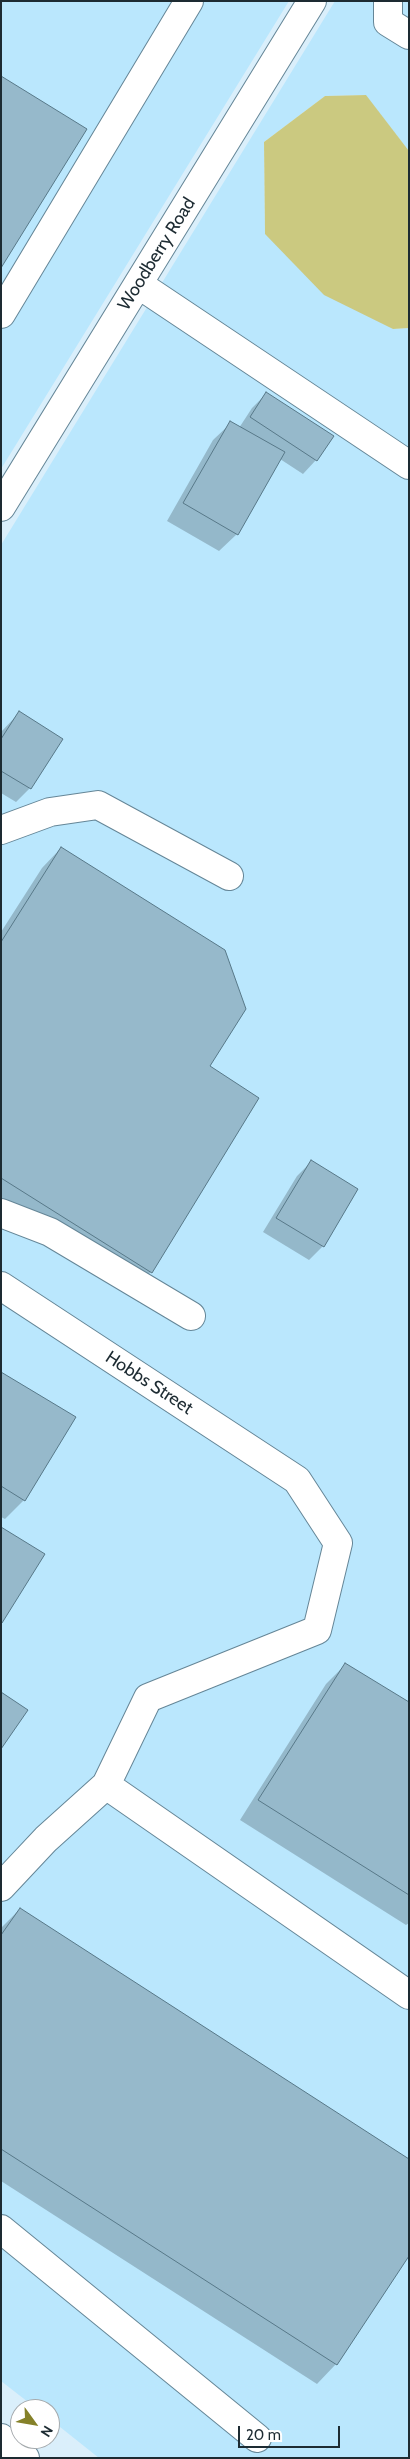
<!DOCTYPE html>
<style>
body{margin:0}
#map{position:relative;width:410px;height:2459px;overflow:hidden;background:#daeffb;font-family:Cabin,sans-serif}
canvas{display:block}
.frame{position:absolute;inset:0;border:2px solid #1d2b32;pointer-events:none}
.north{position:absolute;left:10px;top:2399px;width:50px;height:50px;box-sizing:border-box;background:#fff;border:1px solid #a5aaad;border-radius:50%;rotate:122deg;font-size:14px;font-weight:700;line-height:20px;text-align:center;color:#1d2b32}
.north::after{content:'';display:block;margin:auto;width:18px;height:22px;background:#858129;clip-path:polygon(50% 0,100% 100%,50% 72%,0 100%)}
.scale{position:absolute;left:238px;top:2426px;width:102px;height:22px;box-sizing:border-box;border:2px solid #1d2b32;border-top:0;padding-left:6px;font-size:15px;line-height:18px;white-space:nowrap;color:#1d2b32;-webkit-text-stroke:4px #fff;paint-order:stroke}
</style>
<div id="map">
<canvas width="410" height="2459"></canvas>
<div class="frame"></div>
<div class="north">N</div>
<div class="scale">20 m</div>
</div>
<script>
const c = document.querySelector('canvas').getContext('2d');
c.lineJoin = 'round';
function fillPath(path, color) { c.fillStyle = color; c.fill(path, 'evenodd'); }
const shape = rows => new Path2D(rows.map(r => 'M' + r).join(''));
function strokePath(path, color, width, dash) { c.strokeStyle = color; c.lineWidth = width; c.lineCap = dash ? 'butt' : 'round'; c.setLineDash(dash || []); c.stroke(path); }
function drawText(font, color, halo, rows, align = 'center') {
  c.font = font + ' Cabin,sans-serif'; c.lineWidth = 5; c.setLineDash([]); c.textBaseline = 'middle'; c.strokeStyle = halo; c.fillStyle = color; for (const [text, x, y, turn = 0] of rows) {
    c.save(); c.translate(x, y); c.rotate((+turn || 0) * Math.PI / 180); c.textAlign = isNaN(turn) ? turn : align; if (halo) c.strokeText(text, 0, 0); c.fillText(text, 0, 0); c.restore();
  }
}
fillPath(shape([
 [1,1,289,1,1,469],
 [335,1,409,1,409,151,365,95,325,96,264,142,265,234,393,329,409,328,409,2458,99,2458,50,2419,50,2409,37,2409,1,2381,1,545]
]), '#bae7fd');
fillPath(shape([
 [366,95,409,151,409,328,393,329,324,295,265,234,264,142,325,96]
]), '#cbc980');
fillPath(shape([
 [266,394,316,460,303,474,280,459,237,534,219,551,167,521,213,440,231,423,239,428,252,408],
 [19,713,30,788,16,802,1,793,1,732],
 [61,848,208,1067,151,1272,132,1291,1,1209,1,932,42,868],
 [311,1162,323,1246,309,1260,263,1232,297,1176],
 [1,1373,24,1500,5,1519,1,1517],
 [346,1664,409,1704,409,1923,406,1925,240,1820,326,1684],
 [20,1909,336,2364,317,2384,1,2181,1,1928]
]), '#0003');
const building = shape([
 [1,76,87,129,1,268,1,76],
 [266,392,334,436,317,461,250,417,266,392],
 [230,421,285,452,238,535,183,503,230,421],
 [19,711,63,739,31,789,1,771,1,739,19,711],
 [61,847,225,950,246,1009,210,1066,259,1098,152,1273,1,1178,1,942,61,847],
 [311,1160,358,1189,324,1247,276,1218,311,1160],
 [1,1372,76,1417,25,1501,1,1486,1,1372],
 [1,1527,45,1554,2,1623,1,1623,1,1527],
 [345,1663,409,1702,409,1895,258,1800,345,1663],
 [1,1692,28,1710,1,1749,1,1692],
 [20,1908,409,2159,409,2256,337,2365,1,2149,1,1935,20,1908]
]);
fillPath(building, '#96b9cb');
strokePath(building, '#587989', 1);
const minor = shape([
 [388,1,388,22,409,35],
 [138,284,409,465],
 [1,314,189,1],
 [1,507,312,1],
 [1,830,50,812,98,805,229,876],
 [1,1213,50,1232,191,1316],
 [1,1286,297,1480,338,1543,317,1630,148,1698,106,1785,409,1995],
 [1,1887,46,1839,106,1785],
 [1,2229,257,2438]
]);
const highway = shape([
 [1,2438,25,2458]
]);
strokePath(minor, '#658697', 30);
strokePath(highway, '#658697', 30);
strokePath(minor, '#fff', 28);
strokePath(highway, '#fff', 28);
drawText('18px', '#1d2b32', '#fff', [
 ["Woodberry Road",157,254,-58],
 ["Hobbs Street",149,1383,33]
]);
</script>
